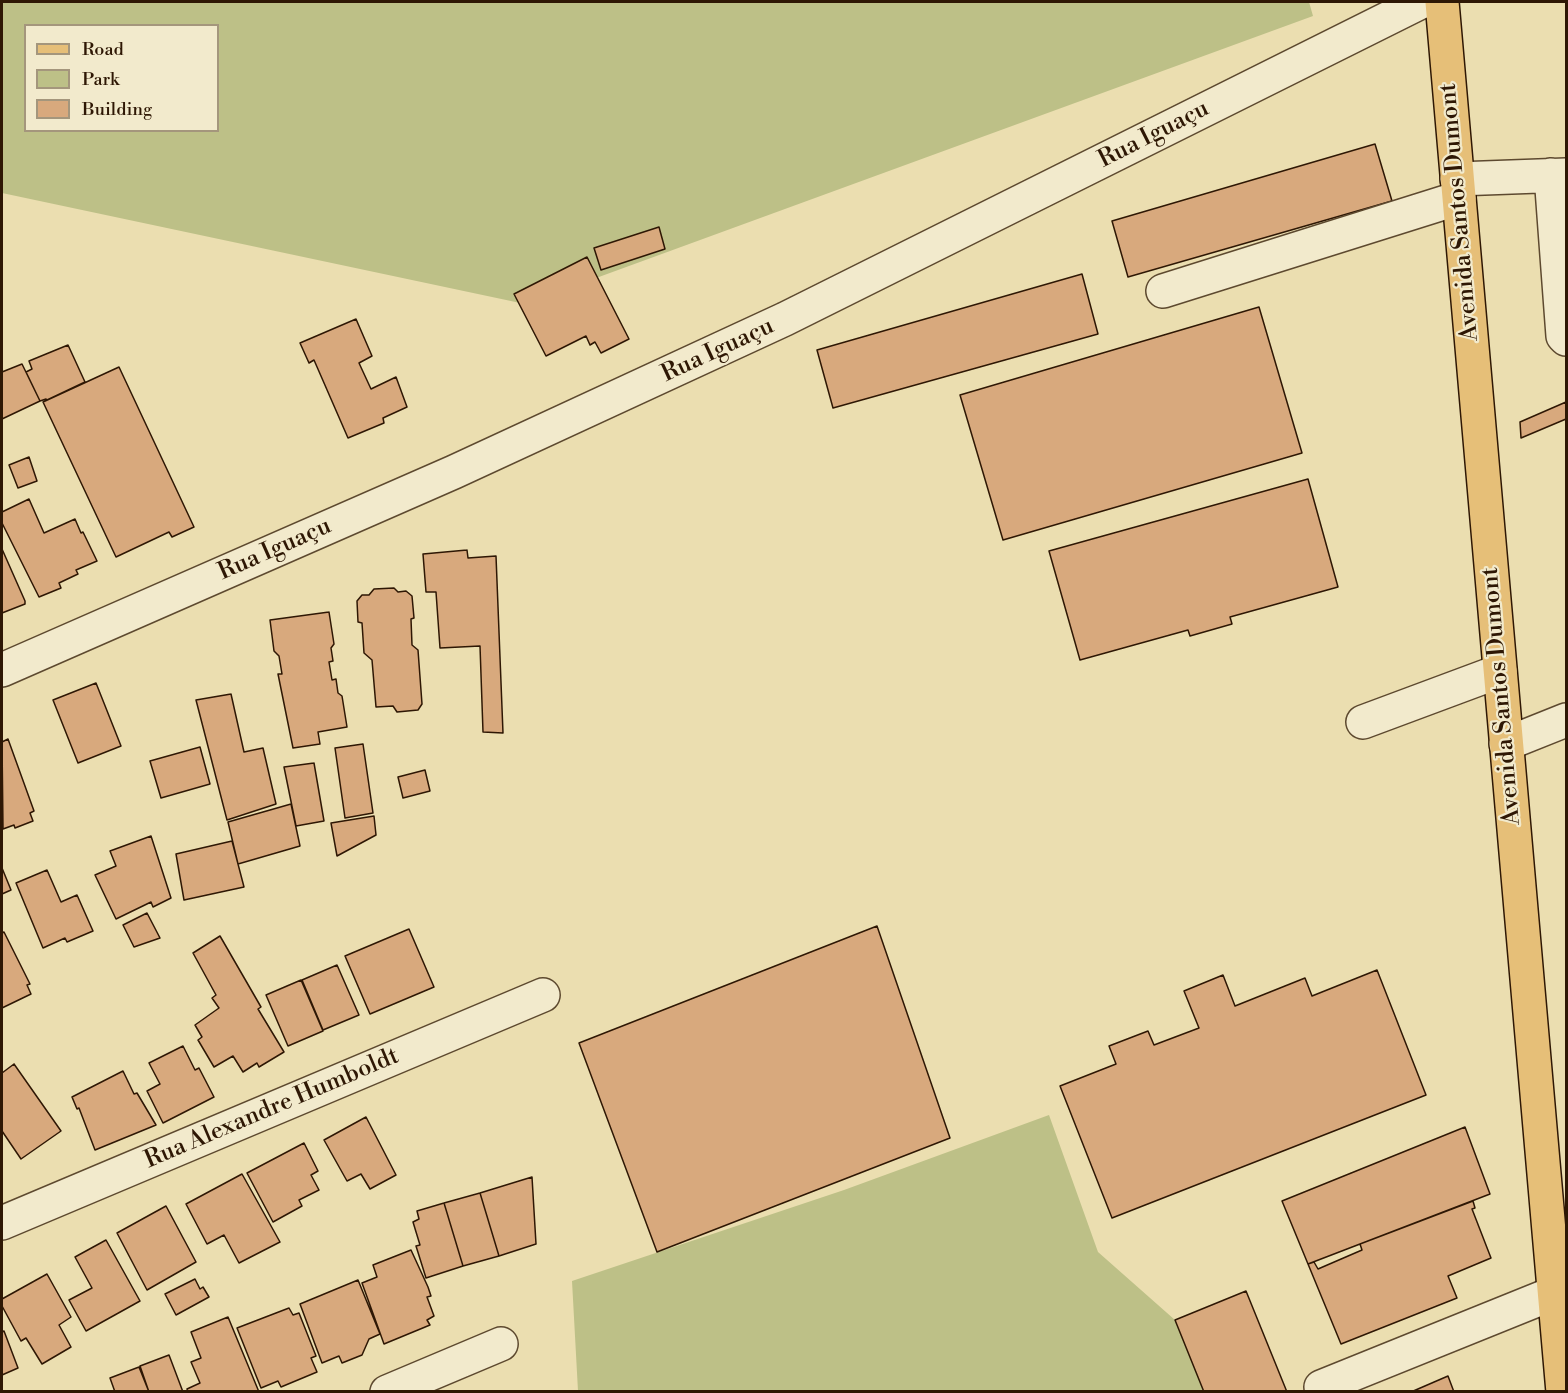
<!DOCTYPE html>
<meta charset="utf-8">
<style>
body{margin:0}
#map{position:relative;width:1568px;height:1393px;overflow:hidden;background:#ebdeb0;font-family:"Libre Bodoni",serif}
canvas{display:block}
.frame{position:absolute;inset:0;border:3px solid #2e1704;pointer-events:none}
.legend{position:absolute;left:24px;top:24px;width:195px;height:108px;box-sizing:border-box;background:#f2eacc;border:2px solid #a4967c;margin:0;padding:8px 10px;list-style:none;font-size:18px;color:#2e1704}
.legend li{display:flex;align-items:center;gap:12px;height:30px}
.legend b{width:30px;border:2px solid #a4967c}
</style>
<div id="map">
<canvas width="1568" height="1393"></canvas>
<div class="frame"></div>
<ul class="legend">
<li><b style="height:8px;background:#e6bf78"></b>Road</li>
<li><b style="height:16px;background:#bdc087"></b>Park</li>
<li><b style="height:16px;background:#d8a97d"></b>Building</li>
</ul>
</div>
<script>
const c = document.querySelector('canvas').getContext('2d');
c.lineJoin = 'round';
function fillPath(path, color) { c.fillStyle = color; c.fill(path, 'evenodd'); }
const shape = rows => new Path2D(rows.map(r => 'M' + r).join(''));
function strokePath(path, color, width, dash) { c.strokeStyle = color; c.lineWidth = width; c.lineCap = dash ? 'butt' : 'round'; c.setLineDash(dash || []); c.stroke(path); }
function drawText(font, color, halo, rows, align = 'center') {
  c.font = font + ' "Libre Bodoni",serif'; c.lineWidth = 4.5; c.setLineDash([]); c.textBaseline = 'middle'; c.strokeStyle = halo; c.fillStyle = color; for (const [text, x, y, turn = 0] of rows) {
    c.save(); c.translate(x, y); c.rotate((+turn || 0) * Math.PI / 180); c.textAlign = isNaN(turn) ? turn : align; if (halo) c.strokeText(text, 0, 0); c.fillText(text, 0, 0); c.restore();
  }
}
fillPath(shape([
 [2,2,1309,2,1313,16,525,304,2,193],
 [26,26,218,26,218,130,26,130],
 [1049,1115,1098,1252,1175,1320,1205,1391,578,1391,572,1281,844,1190]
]), '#bdc087');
const building = shape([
 [1375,144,1392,201,1128,277,1112,221,1375,144],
 [659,227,665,249,601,270,594,248,659,227],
 [587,257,629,339,601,353,595,342,590,345,586,336,546,356,514,294,587,257],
 [1082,274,1098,334,833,408,817,350,1082,274],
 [1259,307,1302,453,1003,540,960,395,1259,307],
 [356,319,372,356,359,363,371,389,396,377,407,407,383,418,384,423,348,438,314,360,309,363,300,343,356,319],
 [68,345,85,382,47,400,46,399,40,401,26,372,32,369,29,361,68,345],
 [22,364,40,401,2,419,2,372,22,364],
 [119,367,194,527,172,537,169,532,116,557,43,402,119,367],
 [1566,402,1566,419,1521,438,1520,422,1566,402],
 [29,457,37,481,18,488,9,465,29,457],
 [1308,479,1338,587,1230,617,1232,624,1190,636,1188,630,1080,660,1049,551,1308,479],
 [29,499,44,533,75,519,81,533,83,532,97,561,76,570,78,574,59,583,61,588,39,597,2,523,2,512,29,499],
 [2,549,25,601,25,604,2,613,2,549],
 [467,550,468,558,496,556,503,733,483,732,480,646,440,648,436,592,426,592,423,554,467,550],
 [394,588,398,592,406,591,412,596,414,618,411,619,412,645,418,650,422,704,418,710,397,712,393,706,376,707,372,660,364,653,362,623,358,622,357,601,362,595,369,595,374,589,394,588],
 [329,612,334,644,331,648,333,661,329,662,332,680,336,679,338,693,342,696,347,727,318,732,320,744,293,748,278,674,282,674,279,656,274,651,270,620,329,612],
 [96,683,121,746,78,763,53,700,96,683],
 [231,694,244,752,263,748,276,804,227,820,196,700,231,694],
 [8,739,34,811,30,813,33,821,15,828,14,825,3,829,2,742,8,739],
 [363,744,373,813,345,818,335,748,363,744],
 [200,747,210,784,161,798,150,761,200,747],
 [314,763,324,821,296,826,284,767,314,763],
 [425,770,430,791,403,798,398,777,425,770],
 [291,804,300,846,238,864,228,822,291,804],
 [374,816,376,835,337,856,331,823,374,816],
 [151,836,171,898,153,907,151,902,116,919,95,875,116,866,110,851,151,836],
 [232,841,244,887,184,900,176,854,232,841],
 [2,868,11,890,2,894,2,868],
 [47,870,61,902,77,895,93,931,67,942,65,938,43,948,16,883,47,870],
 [147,913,160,938,134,947,123,925,147,913],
 [877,926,950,1138,657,1252,579,1043,877,926],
 [409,929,434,987,370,1014,345,956,409,929],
 [4,932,30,984,27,985,31,994,2,1008,2,933,4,932],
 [220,936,261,1007,258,1009,284,1052,259,1067,257,1063,243,1072,233,1056,214,1067,198,1040,202,1037,195,1025,219,1008,212,998,216,995,193,953,220,936],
 [337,965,359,1015,323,1030,302,980,337,965],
 [1377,970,1426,1095,1112,1218,1060,1086,1116,1064,1109,1046,1148,1031,1154,1045,1199,1028,1184,991,1223,975,1235,1006,1305,978,1312,996,1377,970],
 [301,980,323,1031,288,1046,266,995,301,980],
 [183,1046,195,1070,199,1068,214,1097,163,1123,147,1091,160,1084,149,1063,183,1046],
 [14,1064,61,1131,21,1159,2,1131,2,1073,14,1064],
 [123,1071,134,1094,137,1093,156,1125,95,1150,79,1108,77,1109,72,1097,123,1071],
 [366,1117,396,1175,370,1189,361,1174,347,1181,324,1140,366,1117],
 [1465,1127,1490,1194,1308,1264,1282,1201,1465,1127],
 [304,1143,318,1171,311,1175,319,1190,299,1200,302,1206,273,1222,247,1173,304,1143],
 [242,1174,280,1242,239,1263,224,1235,207,1244,186,1204,242,1174],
 [532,1177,536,1244,499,1256,480,1193,532,1177],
 [480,1193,499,1256,463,1266,444,1203,480,1193],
 [1473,1201,1475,1208,1472,1209,1491,1258,1448,1276,1457,1298,1341,1344,1308,1264,1314,1262,1318,1269,1362,1250,1360,1244,1473,1201],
 [444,1203,463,1266,426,1278,416,1246,420,1245,413,1222,419,1219,417,1211,444,1203],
 [166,1206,196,1262,147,1290,117,1233,166,1206],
 [106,1240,140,1301,86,1331,69,1300,92,1288,75,1257,106,1240],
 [411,1250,428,1287,431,1296,427,1297,434,1316,427,1320,430,1325,384,1344,362,1283,377,1277,373,1265,411,1250],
 [47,1274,71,1317,59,1325,71,1347,42,1364,26,1338,21,1341,2,1306,2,1299,47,1274],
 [195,1279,200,1289,203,1287,209,1297,176,1315,165,1294,195,1279],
 [358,1280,380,1334,369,1339,362,1355,342,1363,339,1356,322,1363,300,1304,358,1280],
 [1246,1291,1287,1392,1204,1392,1175,1320,1246,1291],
 [289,1308,293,1315,299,1313,316,1356,311,1358,317,1372,281,1387,278,1381,261,1388,237,1328,289,1308],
 [228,1317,259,1392,188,1392,187,1389,200,1383,191,1362,201,1358,191,1332,228,1317],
 [4,1331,18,1368,2,1375,2,1332,4,1331],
 [169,1355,183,1392,149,1392,140,1366,169,1355],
 [139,1367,149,1392,115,1392,110,1378,139,1367],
 [1448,1376,1454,1392,1411,1392,1448,1376]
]);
fillPath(building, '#d8a97d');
strokePath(building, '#2e1704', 1.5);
const minor = shape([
 [1551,175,1563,336,1566,339],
 [1457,179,1566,175],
 [1163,291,1459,198],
 [2,670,454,472,785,319,1421,2],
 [1363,722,1500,671],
 [1506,744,1566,720],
 [2,1223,543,995],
 [1321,1387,1554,1293],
 [387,1392,501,1344]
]);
const major = shape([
 [1442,2,1563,1392]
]);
strokePath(minor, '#5d492f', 36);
strokePath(major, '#2e1704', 36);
strokePath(minor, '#f2eacc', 33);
strokePath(major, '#e6bf78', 33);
drawText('24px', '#2e1704', '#f2eacc', [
 ["Rua Iguaçu",1154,135,-27],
 ["Avenida Santos Dumont",1460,212,-95],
 ["Rua Iguaçu",718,351,-25],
 ["Rua Iguaçu",275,550,-24],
 ["Avenida Santos Dumont",1502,696,-95],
 ["Rua Alexandre Humboldt",272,1109,-23]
]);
</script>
